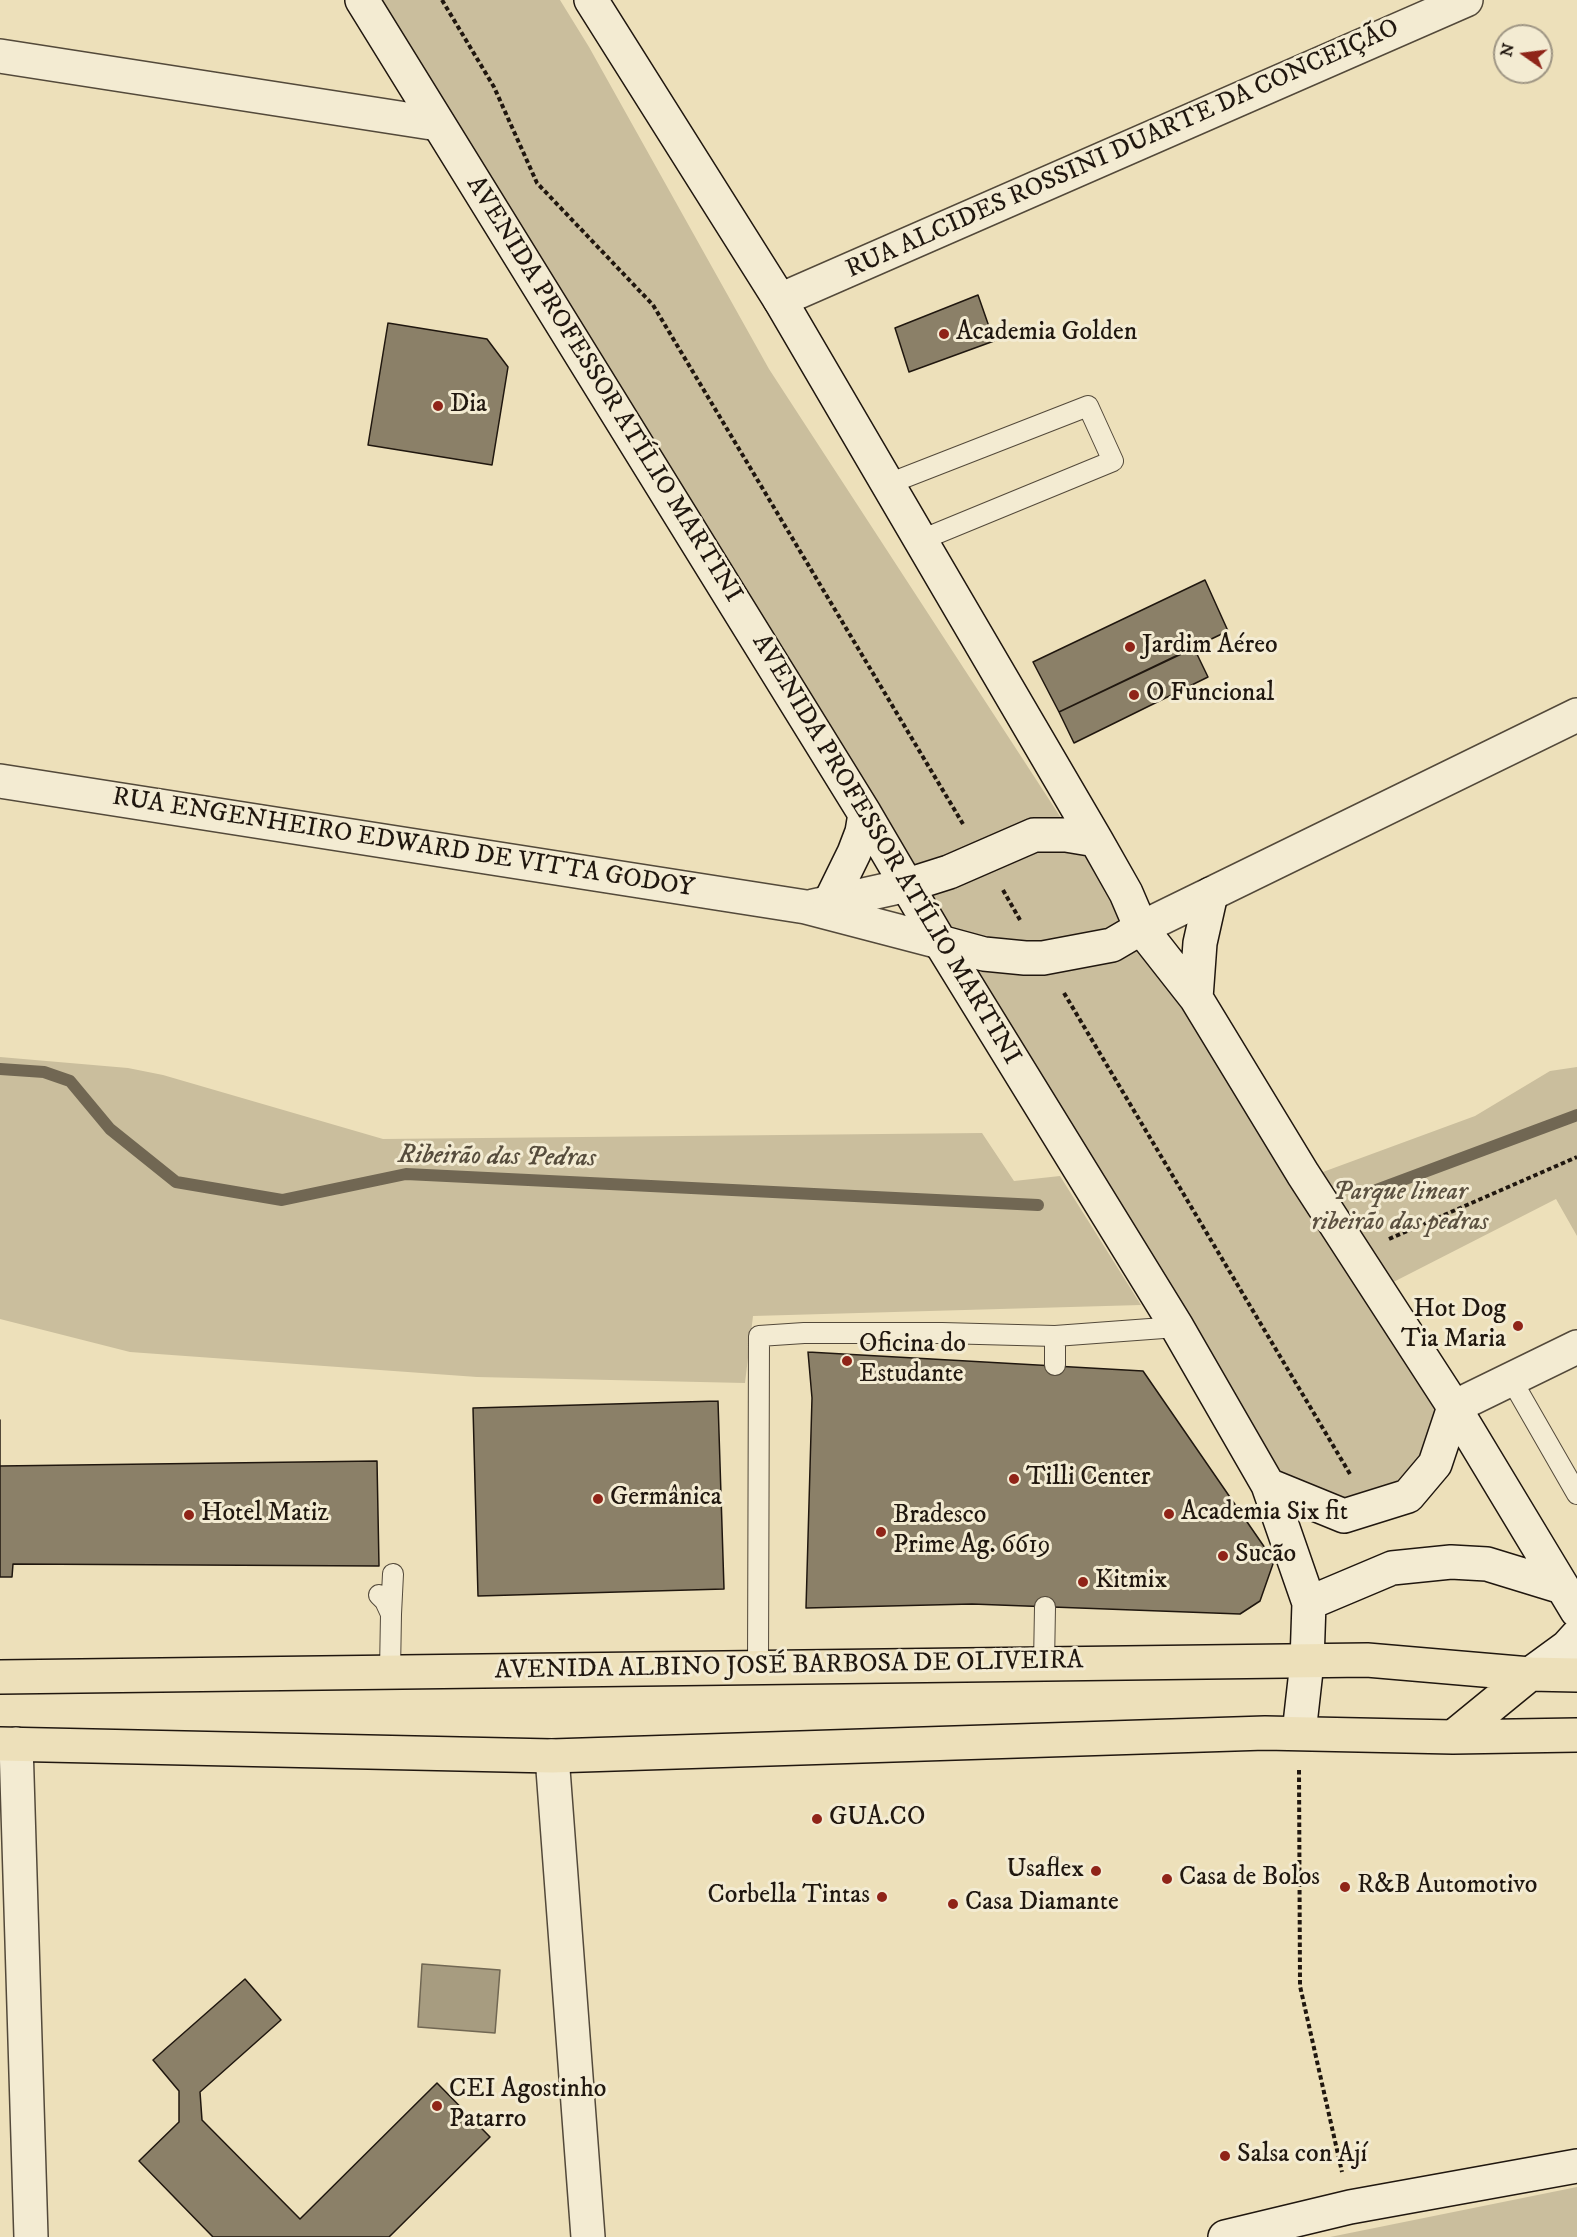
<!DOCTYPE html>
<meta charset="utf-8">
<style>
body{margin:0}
#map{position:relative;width:1577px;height:2237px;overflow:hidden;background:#ede0ba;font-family:"IM FELL DW Pica",serif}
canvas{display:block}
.north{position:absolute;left:1493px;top:24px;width:60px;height:60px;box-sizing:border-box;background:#f3ebd2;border:2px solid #9f9684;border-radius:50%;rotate:284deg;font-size:16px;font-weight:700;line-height:24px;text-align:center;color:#20170f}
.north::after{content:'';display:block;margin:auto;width:21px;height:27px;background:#8f2418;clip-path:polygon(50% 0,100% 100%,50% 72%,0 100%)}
</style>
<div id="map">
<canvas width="1577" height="2237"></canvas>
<div class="north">N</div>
</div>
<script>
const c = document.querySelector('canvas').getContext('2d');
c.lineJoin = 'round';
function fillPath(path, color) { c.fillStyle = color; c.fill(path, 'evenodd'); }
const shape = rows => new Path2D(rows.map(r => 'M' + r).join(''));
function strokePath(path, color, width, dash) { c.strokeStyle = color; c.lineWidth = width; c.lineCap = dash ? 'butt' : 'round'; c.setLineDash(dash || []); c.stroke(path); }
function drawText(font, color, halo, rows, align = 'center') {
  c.font = font + ' "IM FELL DW Pica",serif'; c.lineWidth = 6; c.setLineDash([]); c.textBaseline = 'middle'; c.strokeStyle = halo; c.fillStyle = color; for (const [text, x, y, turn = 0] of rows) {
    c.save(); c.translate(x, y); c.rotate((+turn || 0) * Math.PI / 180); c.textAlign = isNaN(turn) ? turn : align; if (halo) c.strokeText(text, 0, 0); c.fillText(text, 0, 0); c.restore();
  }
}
fillPath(shape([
 [369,0,560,0,589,47,769,369,1147,950,1439,1411,1427,1454,1400,1485,1335,1507,1272,1469],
 [0,1057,128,1068,163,1075,383,1139,982,1133,1014,1181,1060,1176,1141,1305,753,1316,745,1383,477,1377,130,1352,0,1319],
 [1577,1067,1577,1236,1556,1199,1368,1295,1312,1176,1475,1116,1550,1071],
 [1577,2187,1577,2237,1330,2237]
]), '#cabe9d');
const water = shape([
 [422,1964,500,1970,495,2033,418,2027,422,1964]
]);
fillPath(water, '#a79c80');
strokePath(water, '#716753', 1.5);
strokePath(shape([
 [0,1069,44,1072,70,1081,110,1129,176,1182,282,1200,406,1174,1038,1205],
 [1376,1190,1577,1115]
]), '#716753', 12);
const building = shape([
 [978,295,994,341,909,372,895,328,978,295],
 [388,323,487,339,508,367,492,465,368,445,388,323],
 [1205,580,1228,631,1059,712,1033,662,1205,580],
 [1194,648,1208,677,1074,743,1059,712,1194,648],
 [808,1352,1143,1371,1274,1561,1260,1601,1240,1614,972,1604,806,1608,812,1398,808,1352],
 [718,1401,724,1589,478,1596,473,1408,718,1401],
 [0,1420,0,1466,377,1461,379,1566,13,1564,12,1577,0,1577,0,1420],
 [245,1979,281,2020,200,2092,202,2120,300,2219,437,2083,490,2137,389,2237,213,2237,139,2161,179,2122,179,2091,153,2060,245,1979]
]);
fillPath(building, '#8b8068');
strokePath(building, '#20170f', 1.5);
const lane = shape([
 [888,484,1088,406,1113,461,921,540],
 [1055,1336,1177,1327],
 [1511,1379,1577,1494],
 [379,1595,385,1601,391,1614,390,1671],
 [391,1614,393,1574],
 [1044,1664,1045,1607],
 [758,1668,759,1336,804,1333,942,1333,1055,1336,1055,1365]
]);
const street = shape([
 [0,56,438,124],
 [780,300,1466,0],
 [0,781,806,907,940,942],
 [813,906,908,885],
 [1141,928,1577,715],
 [1454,1407,1577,1347],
 [16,1744,31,2237],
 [552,1756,588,2237]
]);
const secondary = shape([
 [362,0,865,814,940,942,1177,1327,1268,1485,1309,1603,1307,1662,1299,1733],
 [591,0,780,300,1096,840,1126,893,1141,928,1196,998,1303,1174,1454,1407,1577,1611],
 [908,885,949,872,1034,835,1066,835,1096,840],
 [830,902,854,853,862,832,865,814],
 [940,942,984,954,1025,958,1043,958,1112,945,1141,928],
 [1196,998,1200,943,1211,894],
 [1268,1485,1344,1516,1408,1496,1435,1464,1454,1407],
 [1309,1603,1392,1568,1451,1562,1487,1564,1562,1587],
 [1530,1674,1567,1647,1577,1636],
 [1225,2237,1350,2207,1577,2166]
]);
const primary = shape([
 [0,1677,1367,1660,1530,1674,1577,1675],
 [1453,1737,1530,1674],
 [0,1744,552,1756,1265,1733,1453,1737,1577,1735]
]);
strokePath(lane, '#53493a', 22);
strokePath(street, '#53493a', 36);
strokePath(secondary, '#20170f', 36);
strokePath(primary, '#20170f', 36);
strokePath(shape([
 [442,0,494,87,537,183,653,305,963,824],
 [1003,890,1020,920],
 [1064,993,1350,1474],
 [1389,1239,1577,1157],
 [1299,1770,1300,1986,1342,2172]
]), '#20170f', 4, [4.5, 3]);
strokePath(lane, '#f3ebd2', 20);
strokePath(street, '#f3ebd2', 33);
strokePath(secondary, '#f3ebd2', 33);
strokePath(primary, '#ede0ba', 33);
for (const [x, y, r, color] of [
 [944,334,6,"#8f2418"],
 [438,406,6,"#8f2418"],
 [1130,647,6,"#8f2418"],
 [1134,695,6,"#8f2418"],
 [1518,1326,6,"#8f2418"],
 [847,1361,6,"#8f2418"],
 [1014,1479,6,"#8f2418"],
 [598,1499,6,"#8f2418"],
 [1169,1514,6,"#8f2418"],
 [189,1515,6,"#8f2418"],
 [881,1532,6,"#8f2418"],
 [1223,1556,6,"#8f2418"],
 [1083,1582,6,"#8f2418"],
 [817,1819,6,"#8f2418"],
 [1096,1871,6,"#8f2418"],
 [1167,1879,6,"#8f2418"],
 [1345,1887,6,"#8f2418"],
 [882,1897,6,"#8f2418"],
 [953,1904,6,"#8f2418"],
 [437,2106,6,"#8f2418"],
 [1225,2156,6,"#8f2418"]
]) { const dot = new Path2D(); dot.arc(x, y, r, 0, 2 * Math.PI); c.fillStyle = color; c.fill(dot); strokePath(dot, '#f3ebd2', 2); }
drawText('26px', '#20170f', '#f3ebd2', [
 ["RUA ALCIDES ROSSINI DUARTE DA CONCEIÇÃO",1123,150,-24],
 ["AVENIDA PROFESSOR ATÍLIO MARTINI",603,390,58],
 ["RUA ENGENHEIRO EDWARD DE VITTA GODOY",403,844,9],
 ["AVENIDA PROFESSOR ATÍLIO MARTINI",885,850,59],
 ["AVENIDA ALBINO JOSÉ BARBOSA DE OLIVEIRA",789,1667,-1]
]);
drawText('26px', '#20170f', '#f3ebd2', [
 ["Academia Golden",956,334],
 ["Dia",450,406],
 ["Jardim Aéreo",1142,647],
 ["O Funcional",1146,695],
 ["Hot Dog",1506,1311,"right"],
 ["Tia Maria",1506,1341,"right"],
 ["Oficina do",859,1346],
 ["Estudante",859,1376],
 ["Tilli Center",1026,1479],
 ["Germânica",610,1499],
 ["Academia Six fit",1181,1514],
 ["Hotel Matiz",201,1515],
 ["Bradesco",893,1517],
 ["Prime Ag. 6619",893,1547],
 ["Sucão",1235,1556],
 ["Kitmix",1095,1582],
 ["GUA.CO",829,1819],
 ["Usaflex",1084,1871,"right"],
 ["Casa de Bolos",1179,1879],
 ["R&B Automotivo",1357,1887],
 ["Corbella Tintas",870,1897,"right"],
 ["Casa Diamante",965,1904],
 ["CEI Agostinho",449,2091],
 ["Patarro",449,2121],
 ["Salsa con Ají",1237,2156]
], 'left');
drawText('italic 26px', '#5c5141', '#f3ebd2', [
 ["Parque linear",1400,1194],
 ["ribeirão das pedras",1400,1224]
]);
drawText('italic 27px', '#564c3c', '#f3ebd2', [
 ["Ribeirão das Pedras",497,1158,1]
]);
</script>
